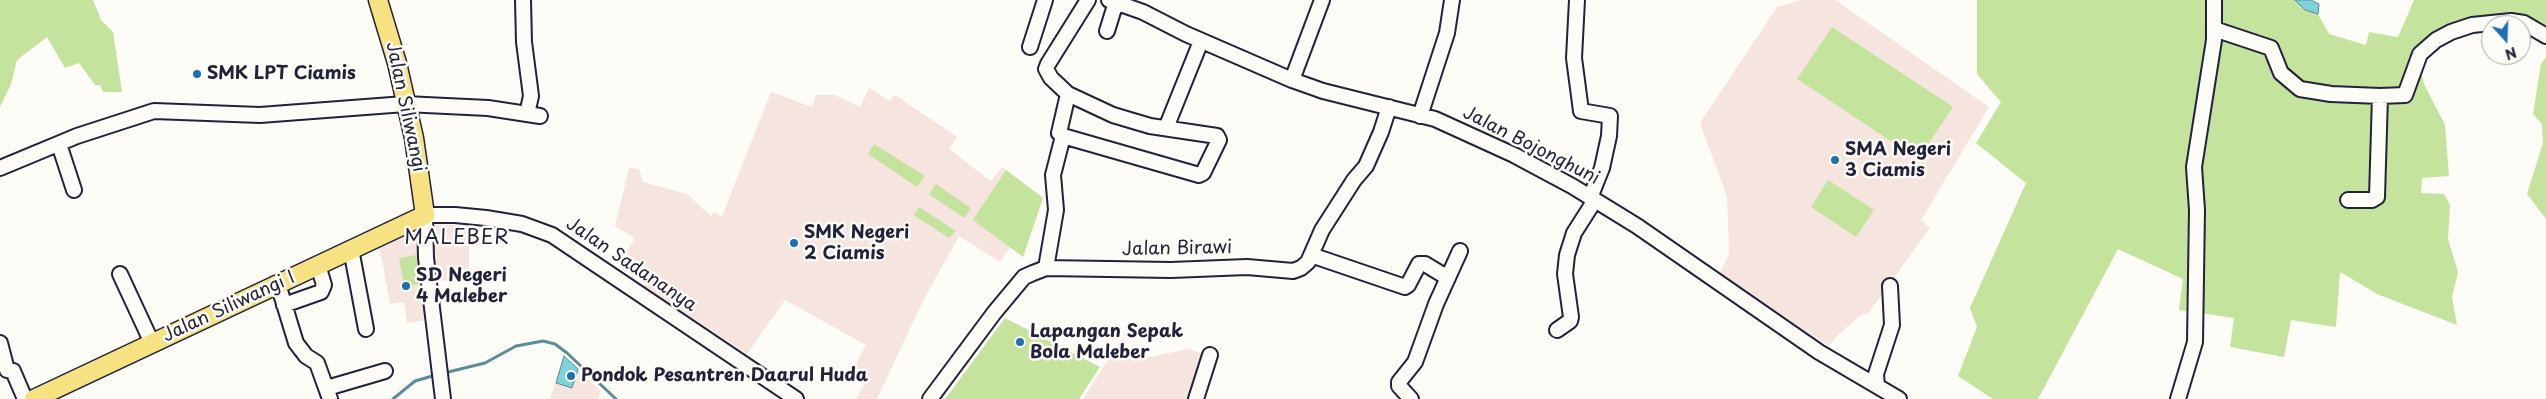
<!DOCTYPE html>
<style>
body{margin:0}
#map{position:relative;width:2546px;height:399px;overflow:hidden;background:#fdfcf7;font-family:"Playpen Sans",sans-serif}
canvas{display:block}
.north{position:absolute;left:2481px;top:15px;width:50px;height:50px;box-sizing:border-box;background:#fdfcf7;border:1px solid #a5a5ac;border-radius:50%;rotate:160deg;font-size:14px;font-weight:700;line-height:20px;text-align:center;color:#22223b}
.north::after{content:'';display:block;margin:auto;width:18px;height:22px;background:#1f6fb2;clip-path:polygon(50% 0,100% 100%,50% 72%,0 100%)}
</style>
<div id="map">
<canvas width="2546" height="399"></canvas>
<div class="north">N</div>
</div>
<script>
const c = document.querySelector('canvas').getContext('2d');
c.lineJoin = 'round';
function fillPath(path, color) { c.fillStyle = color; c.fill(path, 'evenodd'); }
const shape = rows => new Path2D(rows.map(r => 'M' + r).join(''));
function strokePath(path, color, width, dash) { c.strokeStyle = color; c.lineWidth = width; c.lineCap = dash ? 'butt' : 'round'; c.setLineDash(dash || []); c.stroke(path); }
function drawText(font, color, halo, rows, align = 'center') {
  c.font = font + ' "Playpen Sans",sans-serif'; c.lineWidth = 5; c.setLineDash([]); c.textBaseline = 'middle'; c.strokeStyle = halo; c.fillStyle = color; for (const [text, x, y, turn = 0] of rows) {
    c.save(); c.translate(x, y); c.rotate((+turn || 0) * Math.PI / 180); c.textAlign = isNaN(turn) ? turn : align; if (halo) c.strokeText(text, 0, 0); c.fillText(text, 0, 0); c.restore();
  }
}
fillPath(shape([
 [1800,0,1835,0,1989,107,1921,220,1930,228,1867,315,1864,313,1856,319,1837,336,1829,346,1719,274,1729,255,1727,196,1700,123,1777,7],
 [869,88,890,101,895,95,957,137,949,149,991,181,1002,167,1043,198,1023,257,1010,247,1000,262,959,236,923,301,877,399,856,399,868,377,853,369,866,345,785,300,747,354,693,318,643,289,648,279,620,263,635,238,615,226,629,168,639,169,643,182,687,194,711,216,714,212,722,216,771,92,812,107,816,95,835,95,860,107],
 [436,225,469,225,469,280,432,281,431,230],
 [415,232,419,235,428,320,407,323,404,302,390,304,379,244],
 [1188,349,1208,355,1196,399,1083,399,1110,356,1136,360],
 [564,356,601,391,598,399,550,399]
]), '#f6e5de');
fillPath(shape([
 [0,0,93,0,101,20,113,32,122,92,103,92,100,85,95,85,79,63,65,68,47,37,17,60,11,84,0,107],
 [1977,0,2295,0,2305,10,2318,14,2329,34,2366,45,2369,32,2398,37,2414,0,2546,0,2546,42,2521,25,2452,30,2417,55,2424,84,2445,125,2449,176,2422,178,2421,193,2444,194,2450,205,2448,239,2458,272,2452,297,2457,325,2377,294,2340,272,2336,327,2291,320,2284,357,2230,347,2234,318,2179,310,2183,279,2118,249,2038,399,1993,399,1958,376,1977,327,1970,308,2026,183,1976,143,2001,102,1977,74],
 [1832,27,1953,107,1918,159,1797,79],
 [2546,57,2546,219,2527,194,2543,143,2542,124,2533,114,2541,64],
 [874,144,925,176,917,187,868,154],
 [1006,170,1043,198,1023,257,973,220],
 [1828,180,1874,210,1856,237,1811,207],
 [936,184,971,208,964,218,929,194],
 [919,207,956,231,949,238,914,215],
 [416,255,420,284,404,286,399,258],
 [1005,318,1100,367,1079,399,945,399]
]), '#c4e39c');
const water = shape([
 [2295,0,2311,0,2319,4,2318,14,2305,10,2295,0],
 [564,356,578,369,572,388,556,383,564,356]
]);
fillPath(water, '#80d2d9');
strokePath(water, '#5a8c9a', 1);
strokePath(shape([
 [444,373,485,363,516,346,543,341,555,344,567,353,616,399],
 [393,399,415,381,436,375]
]), '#5a8c9a', 3);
const minor = shape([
 [1109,0,1143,12,1186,34,1292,80,1323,91,1435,119,1514,155,1572,186,1637,226,1819,352,1899,399],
 [1577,0,1574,58,1581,111,1610,116,1609,136,1602,168,1590,198],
 [2214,29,2271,48,2281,73,2300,89,2331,94,2380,96,2405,95,2420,54,2436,40,2451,32,2472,25,2511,21,2524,23,2546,36],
 [1107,31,1116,2],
 [1030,47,1045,0],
 [1292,80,1322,0],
 [527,114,540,116],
 [1420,116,1447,33,1452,0],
 [1166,128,1201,41],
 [1063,136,1199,175,1203,173,1219,140,1217,136,1150,126,1113,115,1068,94,1051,78,1046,69,1048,64,1088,0],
 [59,144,74,190],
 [0,168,77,136,154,111,260,115,405,104,488,108,527,114,531,96,524,42,523,0],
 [2348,200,2372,200,2377,197,2380,96],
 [351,249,366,329],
 [1311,255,1405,287,1408,285,1419,264,1425,264,1448,278],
 [1046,268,1056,210,1053,175,1063,136,1059,133,1068,94],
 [120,274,152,343],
 [278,284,296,343,306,356,317,363,330,399],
 [284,305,321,292,324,285,318,265],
 [1557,330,1570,321,1571,317,1565,274,1567,255,1574,233,1595,200],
 [0,343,7,370,13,371,25,399],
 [1877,386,1876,374,1892,325,1890,286],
 [327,388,385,371],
 [443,399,426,258,425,215,455,215,486,218,522,224,552,235,796,399],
 [930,399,994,313,1024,277,1033,273,1046,268,1171,270,1247,267,1293,271,1301,268,1308,262,1322,230,1354,180,1366,166,1381,132,1389,107],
 [1196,399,1210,355],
 [1411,399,1399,386,1399,382,1415,362,1436,304,1460,251],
 [2178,399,2195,342,2197,210,2194,167,2214,40,2214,0]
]);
const major = shape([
 [34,399,425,215,414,138,397,63,378,0]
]);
strokePath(minor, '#22223b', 18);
strokePath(major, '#22223b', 21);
strokePath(minor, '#fdfcf7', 14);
strokePath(major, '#f7e281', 18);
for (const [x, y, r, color] of [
 [197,74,5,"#1f6fb2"],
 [1835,160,5,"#1f6fb2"],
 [794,243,5,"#1f6fb2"],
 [406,286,5,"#1f6fb2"],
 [1020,342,5,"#1f6fb2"],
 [571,376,5,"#1f6fb2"]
]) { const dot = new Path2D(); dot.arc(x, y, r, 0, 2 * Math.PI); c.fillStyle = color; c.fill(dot); strokePath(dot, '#fdfcf7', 2); }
drawText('bold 18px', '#22223b', '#fdfcf7', [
 ["SMK LPT Ciamis",207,74],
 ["SMA Negeri",1845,150],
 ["3 Ciamis",1845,171],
 ["SMK Negeri",804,233],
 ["2 Ciamis",804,254],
 ["SD Negeri",416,276],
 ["4 Maleber",416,297],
 ["Lapangan Sepak",1030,332],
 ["Bola Maleber",1030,353],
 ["Pondok Pesantren Daarul Huda",581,376]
], 'left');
drawText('18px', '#22223b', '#fdfcf7', [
 ["Jalan Siliwangi",405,107,78],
 ["Jalan Bojonghuni",1531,146,27],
 ["Jalan Birawi",1177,249,-1],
 ["Jalan Sadananya",631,265,34],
 ["Jalan Siliwangi I",229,307,-25]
]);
c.letterSpacing = '1px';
drawText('20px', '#22223b', '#fdfcf7', [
 ["MALEBER",457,238]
]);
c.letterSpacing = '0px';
</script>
